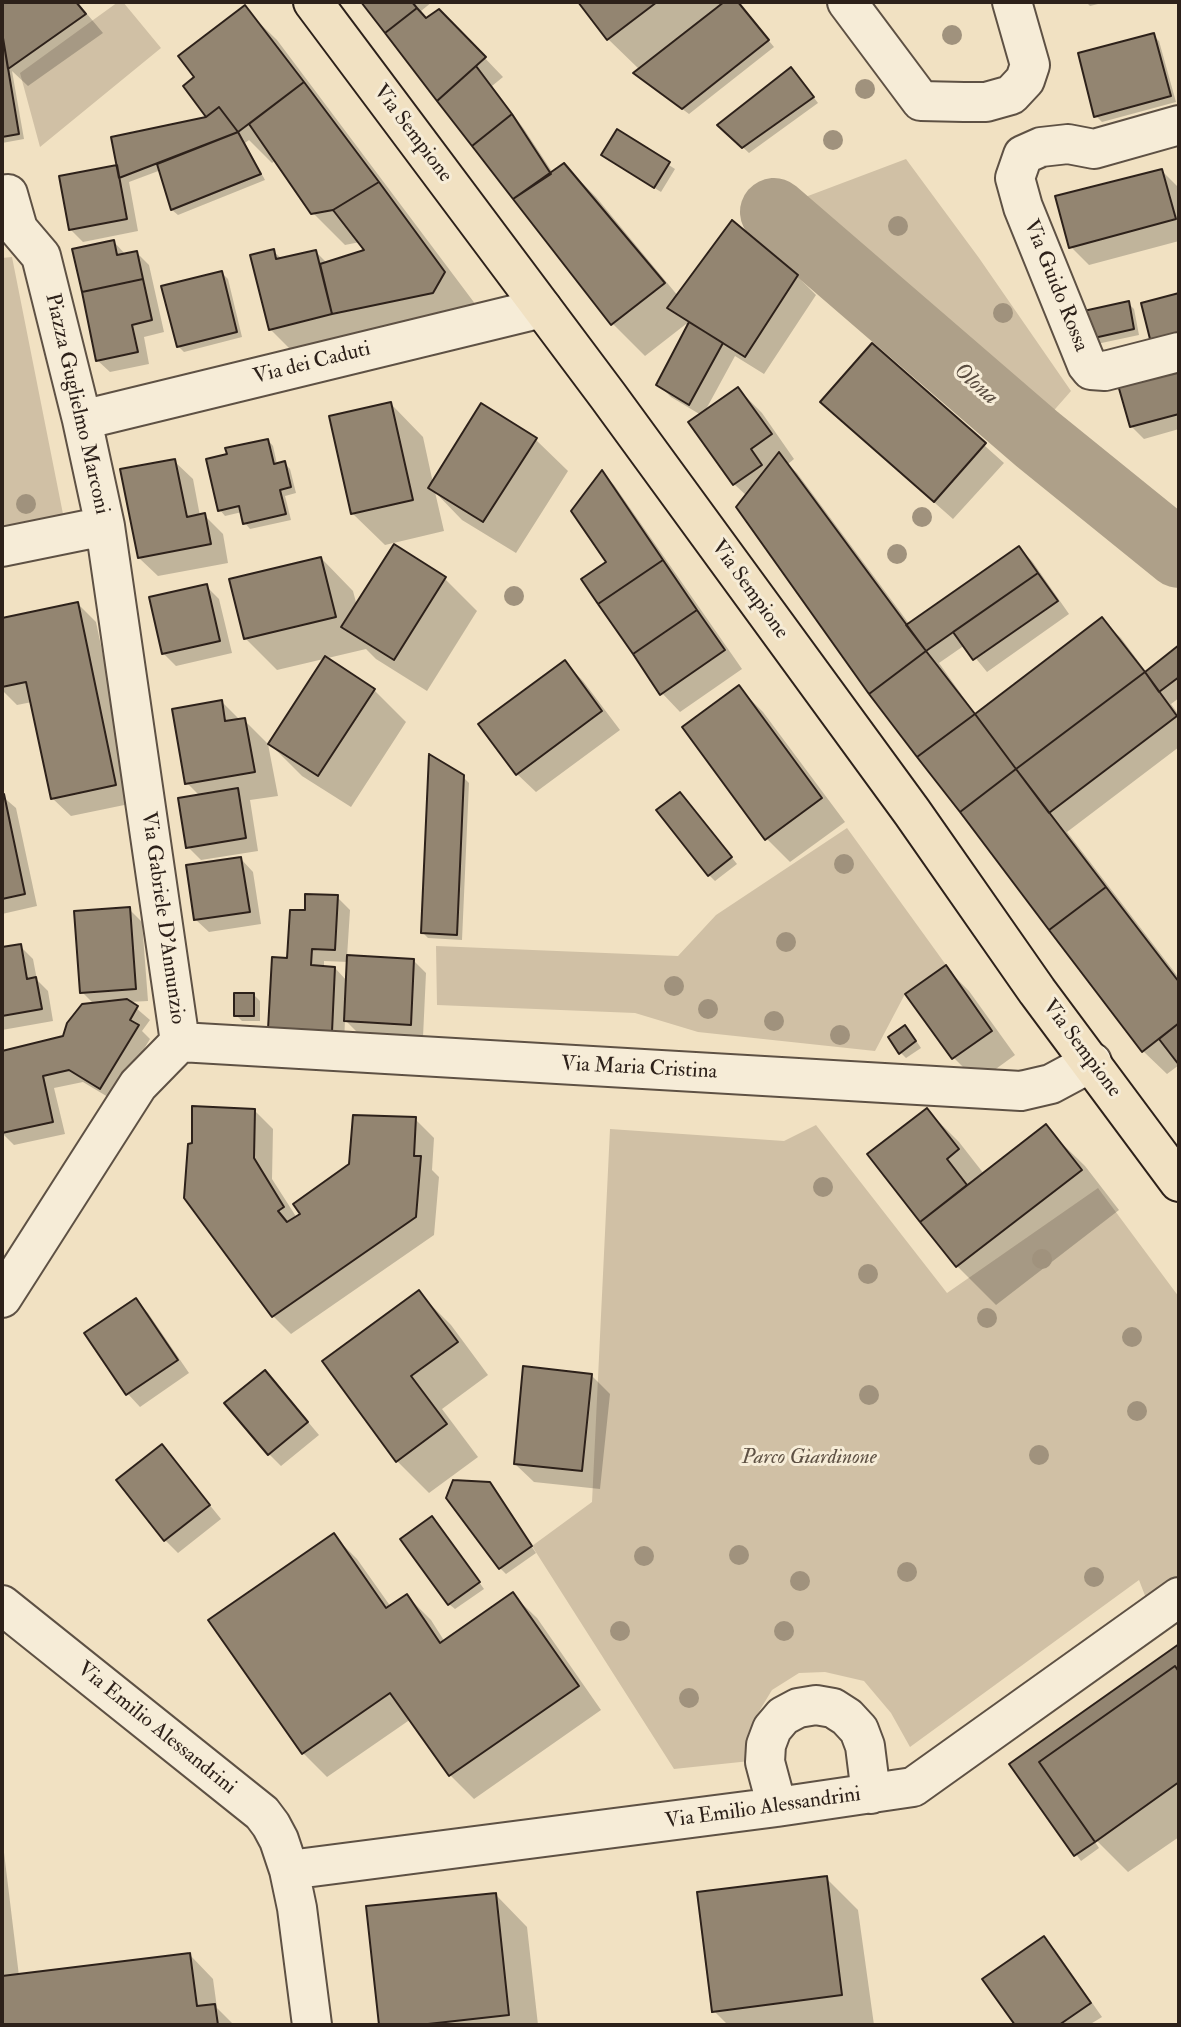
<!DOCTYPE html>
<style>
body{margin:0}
#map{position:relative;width:1181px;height:2027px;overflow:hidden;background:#f1e1c2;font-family:"IM FELL Double Pica",serif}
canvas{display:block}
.frame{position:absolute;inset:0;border:4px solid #2d211a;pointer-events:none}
</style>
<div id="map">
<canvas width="1181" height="2027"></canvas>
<div class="frame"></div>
</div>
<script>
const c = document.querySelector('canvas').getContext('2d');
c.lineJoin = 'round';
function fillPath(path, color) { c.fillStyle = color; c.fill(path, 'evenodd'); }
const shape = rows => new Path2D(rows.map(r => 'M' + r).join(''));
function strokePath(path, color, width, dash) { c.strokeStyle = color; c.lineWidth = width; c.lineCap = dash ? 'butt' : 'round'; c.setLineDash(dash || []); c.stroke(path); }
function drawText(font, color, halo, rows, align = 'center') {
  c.font = font + ' "IM FELL Double Pica",serif'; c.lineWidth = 6; c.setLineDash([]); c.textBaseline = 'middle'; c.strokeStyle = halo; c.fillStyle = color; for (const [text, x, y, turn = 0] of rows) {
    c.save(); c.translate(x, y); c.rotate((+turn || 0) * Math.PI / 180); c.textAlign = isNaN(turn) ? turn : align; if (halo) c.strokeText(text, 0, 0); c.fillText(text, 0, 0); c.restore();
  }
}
fillPath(shape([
 [118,2,123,2,161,48,40,147,20,73],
 [906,159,979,258,1071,391,1049,416,800,199],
 [12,257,63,514,2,527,2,258],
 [847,828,946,965,905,994,875,1051,698,1032,635,1013,437,1005,436,946,678,956,716,915],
 [816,1125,947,1293,1098,1188,1179,1297,1179,1584,1149,1606,1139,1580,910,1747,891,1713,864,1681,825,1672,799,1673,772,1690,752,1723,750,1761,674,1769,532,1546,592,1502,610,1129,784,1141]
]), '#d0c0a5');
fillPath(shape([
 [2,2,77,2,103,33,28,86,12,71,24,139,2,143],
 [364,2,432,2,421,11,427,20,458,30,503,77,492,86,524,129,553,173,564,165,596,197,678,296,797,276,816,295,764,374,735,356,704,413,738,389,762,413,794,459,788,464,797,473,910,625,1019,548,1032,561,1069,614,987,672,965,645,939,663,976,715,1102,620,1121,638,1147,673,1179,647,1179,698,1171,704,1179,715,1179,747,1067,832,1179,978,1179,1065,1167,1074,1143,1051,747,496,734,484,691,422,701,415,671,397,658,384,688,327,686,324,645,356,613,324],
 [580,2,737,2,774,47,689,114,641,78,640,70,608,39],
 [1086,2,1106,2,1090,6],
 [244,8,277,40,476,305,294,353,270,329,273,251,282,259,316,252,327,263,367,251,360,242,345,245,313,213,276,160,272,163,249,140,245,143,265,180,178,215,172,210,161,170,129,182,138,231,83,242,70,229,116,167,209,118,197,77],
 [1153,35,1159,41,1176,102,1102,122,1096,116],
 [797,75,818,103,749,153,719,125],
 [618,132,675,169,661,192,609,160],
 [1162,171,1179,188,1179,241,1089,265,1071,247],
 [114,242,126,255,137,253,149,265,164,332,144,337,149,364,110,372,97,360],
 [222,273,228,279,242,337,184,352,178,346],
 [1128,303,1134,309,1139,335,1092,345,1087,339],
 [872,345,1004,463,953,519,841,420],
 [1179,370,1179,429,1144,439,1131,426],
 [391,404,423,437,433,483,535,439,568,471,516,553,462,520,435,492,444,531,385,545,352,513],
 [268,440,273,446,277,464,284,463,290,469,296,493,285,496,291,520,250,529,245,523,242,512,225,516,220,510,229,455],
 [174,461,193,479,200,516,204,515,223,534,228,563,158,576,139,558],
 [602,473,614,485,742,669,680,712,662,693,609,563],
 [395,547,445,579,477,611,427,691,376,659,366,649,277,670,245,638,321,558,353,591,357,606],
 [206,586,219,599,232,653,176,666,164,654,151,599],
 [78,604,96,622,134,803,71,816,52,798,32,702,17,705,2,690,2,620],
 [326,659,374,690,406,722,351,807,302,776,270,744],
 [565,662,583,681,620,730,536,792,517,774],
 [739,688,763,712,845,822,790,862,766,838],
 [221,701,240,720,244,720,268,744,278,796,250,800,258,851,201,860,188,847,200,796,187,783],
 [463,777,469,783,462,940,428,938,422,932],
 [2,796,16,808,37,906,2,914],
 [686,800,737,864,715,881,709,875],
 [241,859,253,872,261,924,209,932,196,920],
 [337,897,350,910,347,957,414,961,426,973,423,1037,358,1033,345,1020,344,1044,283,1041,289,960],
 [324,961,348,962,347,981,335,968,324,968],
 [129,909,142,922,148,1001,129,1002,150,1020,142,1031,150,1039,113,1100,83,1082,54,1088,65,1134,14,1145,2,1133,2,1053,64,1038,94,1004,82,992],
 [20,946,33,959,37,980,48,991,53,1021,2,1030,2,949],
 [945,967,969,991,1015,1055,978,1082,954,1058,908,994],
 [254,995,260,1001,260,1021,242,1021,236,1015],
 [911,1033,921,1048,906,1058,900,1052],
 [254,1110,273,1129,272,1179,297,1218,415,1119,434,1138,432,1170,439,1177,434,1235,291,1334,273,1316,186,1198],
 [927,1110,959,1142,984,1174,1045,1127,1085,1166,1119,1210,996,1305,957,1266,921,1221],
 [419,1293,451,1325,488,1375,442,1409,478,1457,429,1493,397,1461,324,1362],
 [136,1300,148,1313,189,1373,140,1407,128,1394,86,1334],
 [591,1375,610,1394,600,1489,534,1482,515,1464],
 [277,1385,319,1435,281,1466,269,1454],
 [162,1446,221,1519,178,1553,165,1540,119,1480],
 [489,1484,536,1553,506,1574,500,1568],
 [438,1524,484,1589,455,1609,449,1604],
 [333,1535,357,1559,391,1607,407,1596,431,1620,445,1642,513,1595,537,1618,601,1710,474,1799,450,1775,411,1719,327,1777,303,1753],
 [1179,1646,1179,1837,1128,1872,1097,1841,1095,1842,1099,1848,1081,1861,1011,1765],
 [2,1836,19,1976,190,1955,213,1979,217,2008,234,2025,2,2025],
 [826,1878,858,1910,874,2025,728,2025,714,2011],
 [495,1894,527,1927,538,2025,381,2025,368,1908],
 [1044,1938,1056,1951,1102,2017,1089,2025,1017,2025,985,1979]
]), '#0003');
strokePath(shape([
 [774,212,1037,439,1179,554]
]), '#aea089', 68);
const building = shape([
 [2,2,76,2,86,14,8,69,2,32,2,2],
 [361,2,412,2,417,8,385,33,361,2],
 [578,2,657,2,607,40,578,2],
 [724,2,738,2,769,40,682,109,633,73,724,2],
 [245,5,304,82,238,132,219,107,206,117,183,86,194,77,178,56,245,5],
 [417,8,426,18,439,9,486,57,437,101,385,33,417,8],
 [2,32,19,134,2,137,2,32],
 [1154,33,1171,96,1094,117,1078,53,1154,33],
 [476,66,512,114,472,146,437,101,476,66],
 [791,67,814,97,742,148,717,125,791,67],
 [304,82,379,182,333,210,311,214,249,124,304,82],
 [219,107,238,132,119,178,111,137,206,117,219,107],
 [512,114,551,174,513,199,472,146,512,114],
 [617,129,670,162,654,188,601,155,617,129],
 [238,132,261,174,171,210,157,164,238,132],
 [564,163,665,283,611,325,513,199,564,163],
 [117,165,127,219,69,230,59,176,117,165],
 [1162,169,1176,219,1069,248,1055,196,1162,169],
 [379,182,445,272,433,293,332,314,320,264,364,250,333,210,379,182],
 [732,220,798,275,745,357,667,308,732,220],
 [114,240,117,255,137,251,143,279,82,292,72,249,114,240],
 [274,249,276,259,316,250,332,314,269,330,250,255,274,249],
 [222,271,237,332,177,347,161,286,222,271],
 [143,279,152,320,132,325,138,352,96,361,82,292,143,279],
 [1179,293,1179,341,1152,347,1141,303,1179,293],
 [1129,301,1134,329,1085,340,1079,312,1129,301],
 [689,322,723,343,689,405,656,385,689,322],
 [872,343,986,443,934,502,820,402,872,343],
 [1179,368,1179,414,1130,427,1118,385,1179,368],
 [738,387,772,434,751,449,762,465,733,485,688,422,738,387],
 [391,402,413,500,351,514,329,416,391,402],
 [481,403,537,438,483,522,428,488,481,403],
 [268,439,274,464,285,461,291,487,280,490,286,514,243,524,239,506,218,511,206,459,227,454,225,448,268,439],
 [779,452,926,651,869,694,736,507,779,452],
 [175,459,187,517,205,513,211,544,138,558,120,469,175,459],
 [602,470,663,560,598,604,581,579,606,562,571,511,602,470],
 [394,544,446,577,394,660,341,627,394,544],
 [1019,546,1038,573,926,651,906,625,1019,546],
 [321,557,336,617,244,639,229,579,321,557],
 [663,560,697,610,633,654,598,604,663,560],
 [1038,573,1058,601,973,660,953,632,1038,573],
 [207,584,220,641,162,654,149,597,207,584],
 [78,602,116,785,51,799,26,682,2,687,2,618,78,602],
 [697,610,725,650,660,695,633,654,697,610],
 [1102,617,1145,672,1016,769,975,714,1102,617],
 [1179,645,1179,677,1159,692,1145,672,1179,645],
 [926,651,975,714,917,757,869,694,926,651],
 [325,656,375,689,318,776,268,744,325,656],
 [565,660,602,711,516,775,478,724,565,660],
 [1145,672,1177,716,1049,813,1016,769,1145,672],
 [739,685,822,798,765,840,682,727,739,685],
 [222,700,225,721,245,718,255,772,185,784,172,709,222,700],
 [975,714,1016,769,960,812,917,757,975,714],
 [429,754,464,775,457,935,421,933,429,754],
 [1016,769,1106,887,1049,930,960,812,1016,769],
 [238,788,246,838,186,848,178,798,238,788],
 [680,792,732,857,708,876,656,810,680,792],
 [2,794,4,794,25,894,2,899,2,794],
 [241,857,250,912,194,920,186,865,241,857],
 [1106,887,1179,982,1179,1023,1142,1052,1049,930,1106,887],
 [305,894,338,895,335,950,312,949,311,965,335,967,332,1032,268,1029,272,957,287,958,290,910,305,910,305,894],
 [130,907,136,989,80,993,74,911,130,907],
 [21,944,27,979,36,977,42,1009,2,1016,2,947,21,944],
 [347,955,414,959,411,1025,344,1021,347,955],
 [946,965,992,1031,952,1059,905,994,946,965],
 [234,993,254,993,254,1016,234,1016,234,993],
 [127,999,138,1006,130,1020,139,1025,100,1089,69,1070,43,1076,53,1122,2,1133,2,1051,63,1036,67,1023,82,1004,127,999],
 [1179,1023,1179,1065,1159,1039,1179,1023],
 [905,1025,916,1041,899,1054,888,1037,905,1025],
 [192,1106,255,1109,254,1158,284,1207,278,1211,287,1222,300,1214,293,1204,349,1164,353,1115,416,1117,414,1156,421,1156,416,1217,272,1317,184,1198,188,1144,192,1143,192,1106],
 [927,1108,959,1149,947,1159,967,1185,920,1222,867,1154,927,1108],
 [1046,1124,1082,1170,956,1267,920,1222,1046,1124],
 [419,1290,458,1342,411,1376,447,1424,396,1462,322,1361,419,1290],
 [136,1298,178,1360,126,1395,84,1333,136,1298],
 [523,1366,592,1374,582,1471,514,1464,523,1366],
 [265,1370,308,1422,268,1455,224,1403,265,1370],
 [162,1444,210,1505,164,1541,116,1480,162,1444],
 [453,1480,490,1482,532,1546,499,1569,446,1498,453,1480],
 [432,1516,480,1582,448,1605,400,1539,432,1516],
 [334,1533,386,1608,407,1594,440,1643,513,1592,579,1686,449,1776,390,1693,302,1754,208,1620,334,1533],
 [1179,1644,1179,1672,1175,1666,1039,1762,1095,1842,1074,1856,1009,1764,1179,1644],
 [1175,1666,1179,1672,1179,1782,1095,1842,1039,1762,1175,1666],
 [827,1876,842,1995,712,2012,697,1892,827,1876],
 [496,1893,509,2015,419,2025,379,2025,366,1906,496,1893],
 [1044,1936,1091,2003,1059,2025,1015,2025,982,1979,1044,1936],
 [190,1953,197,2006,215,2004,218,2025,2,2025,2,1976,190,1953]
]);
fillPath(building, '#938571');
strokePath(building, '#2d211a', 2);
const minor = shape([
 [847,2,921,101,964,102,986,102,1011,95,1025,80,1030,65,1012,2],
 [1179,125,1094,149,1068,144,1041,147,1023,155,1015,178,1023,207,1087,365,1091,370,1105,371,1179,352],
 [2,195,8,194,18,229,41,256,82,420,105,526,180,1042],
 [82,420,542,308],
 [2,547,105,526],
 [180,1042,1021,1091,1051,1084,1092,1062],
 [2,1298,138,1085,180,1042],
 [2,1605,262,1813,271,1825,279,1840,289,1870,297,1908,312,2025],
 [777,1807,765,1762,766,1745,772,1729,783,1716,798,1708,816,1705,833,1708,847,1717,859,1730,865,1746,871,1794],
 [289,1870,777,1807,913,1787,1179,1597]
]);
const major = shape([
 [313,2,608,396,912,812,1037,991,1179,1182]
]);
strokePath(minor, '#5e5144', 42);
strokePath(major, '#2d211a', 42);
strokePath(minor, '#f6ecd7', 38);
strokePath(major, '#f1e1c2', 38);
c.fillStyle = '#a0927d';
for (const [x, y] of [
 [952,35],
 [865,89],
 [833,140],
 [898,226],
 [1003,313],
 [26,504],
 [922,517],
 [897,554],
 [514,596],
 [844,864],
 [786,942],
 [674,986],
 [708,1009],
 [774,1021],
 [840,1035],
 [823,1187],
 [1042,1259],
 [868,1274],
 [987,1318],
 [1132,1337],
 [869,1395],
 [1137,1411],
 [1039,1455],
 [739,1555],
 [644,1556],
 [907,1572],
 [1094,1577],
 [800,1581],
 [620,1631],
 [784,1631],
 [689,1698]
]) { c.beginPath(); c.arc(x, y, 10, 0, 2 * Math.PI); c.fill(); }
drawText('21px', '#2d211a', '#f6ecd7', [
 ["Via Sempione",412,134,53],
 ["Via Guido Rossa",1055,286,68],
 ["Via dei Caduti",312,364,-14],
 ["Piazza Guglielmo Marconi",76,404,77],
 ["Via Sempione",749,590,54],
 ["Via Gabriele D'Annunzio",162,918,82],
 ["Via Sempione",1081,1049,53],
 ["Via Maria Cristina",639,1069,3],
 ["Via Emilio Alessandrini",156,1729,39],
 ["Via Emilio Alessandrini",763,1809,-8]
]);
drawText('italic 21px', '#5e5144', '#f6ecd7', [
 ["Parco Giardinone",809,1458]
]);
drawText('italic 23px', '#5a4d41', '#f6ecd7', [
 ["Olona",975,385,41]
]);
</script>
